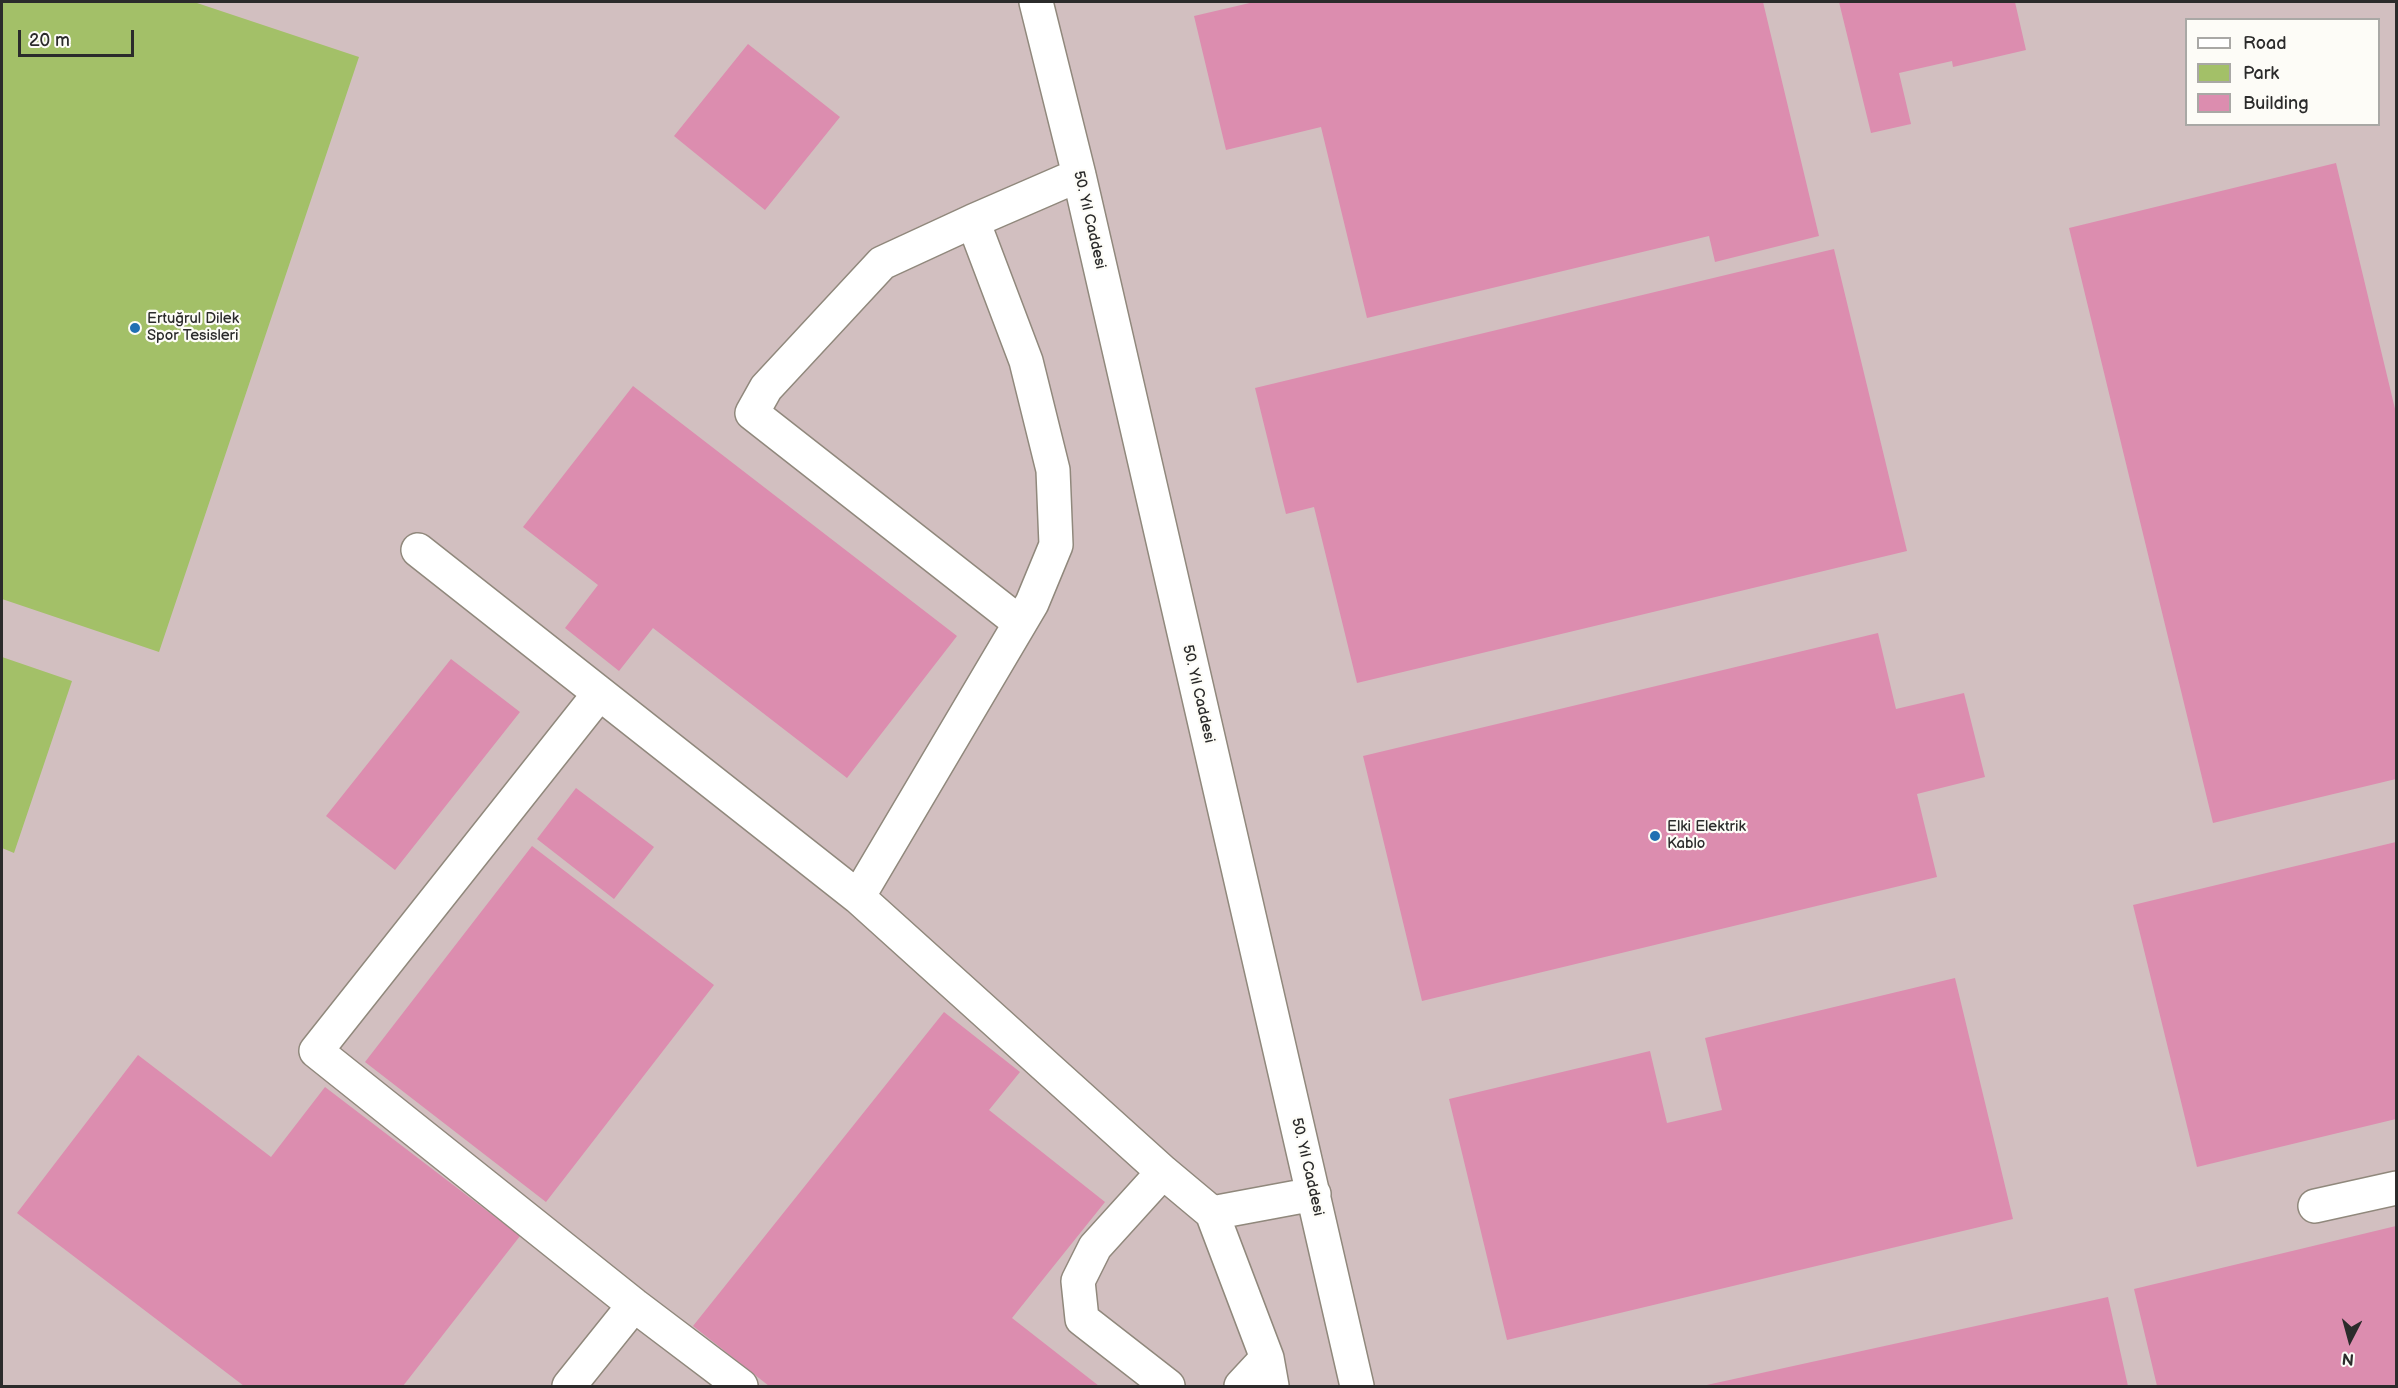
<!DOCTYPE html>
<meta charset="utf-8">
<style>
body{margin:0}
#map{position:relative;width:2398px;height:1388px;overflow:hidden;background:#f6e4cd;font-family:"Balsamiq Sans",sans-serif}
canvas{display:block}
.frame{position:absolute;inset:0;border:3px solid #2b2b2b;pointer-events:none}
.legend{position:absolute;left:2185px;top:18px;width:195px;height:108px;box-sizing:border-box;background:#fdfcf7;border:2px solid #a9a8a5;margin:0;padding:8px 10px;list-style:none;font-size:18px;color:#2b2b2b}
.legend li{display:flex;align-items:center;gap:12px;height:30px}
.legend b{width:30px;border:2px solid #a9a8a5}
.north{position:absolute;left:2320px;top:1310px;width:60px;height:60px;-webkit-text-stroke:4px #fdfcf7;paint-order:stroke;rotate:186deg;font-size:16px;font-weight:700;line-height:24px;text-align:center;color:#2b2b2b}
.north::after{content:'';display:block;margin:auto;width:21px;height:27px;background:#2b2b2b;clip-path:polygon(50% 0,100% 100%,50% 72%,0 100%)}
.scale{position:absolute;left:18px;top:30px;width:116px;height:27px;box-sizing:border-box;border:3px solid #2b2b2b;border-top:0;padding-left:8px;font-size:18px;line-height:21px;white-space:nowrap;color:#2b2b2b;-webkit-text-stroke:4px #fdfcf7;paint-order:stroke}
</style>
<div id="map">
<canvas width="2398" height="1388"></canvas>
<div class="frame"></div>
<ul class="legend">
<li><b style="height:8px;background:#fff"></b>Road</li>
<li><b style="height:16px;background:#a3c068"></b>Park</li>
<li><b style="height:16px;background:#dc8daf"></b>Building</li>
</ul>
<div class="north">N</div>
<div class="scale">20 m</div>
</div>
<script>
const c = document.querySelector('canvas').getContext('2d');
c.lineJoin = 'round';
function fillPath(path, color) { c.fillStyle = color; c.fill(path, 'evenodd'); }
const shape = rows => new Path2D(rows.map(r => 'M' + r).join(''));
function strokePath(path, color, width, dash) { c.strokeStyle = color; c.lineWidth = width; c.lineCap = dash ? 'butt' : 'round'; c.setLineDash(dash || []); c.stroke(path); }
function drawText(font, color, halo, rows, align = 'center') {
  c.font = font + ' "Balsamiq Sans",sans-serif'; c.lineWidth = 4.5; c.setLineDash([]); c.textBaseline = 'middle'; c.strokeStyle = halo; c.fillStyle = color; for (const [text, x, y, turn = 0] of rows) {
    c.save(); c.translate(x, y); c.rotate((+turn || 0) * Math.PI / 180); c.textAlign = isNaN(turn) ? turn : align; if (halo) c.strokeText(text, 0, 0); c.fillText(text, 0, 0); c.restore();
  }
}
fillPath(shape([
 [2,2,2396,2,2396,1386,2,1386],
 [2186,20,2378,20,2378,124,2186,124]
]), '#d2bfc0');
fillPath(shape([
 [2,2,194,2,359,57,159,652,2,599],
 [2,657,72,681,14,853,2,848]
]), '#a3c068');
fillPath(shape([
 [1254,2,1763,2,1819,236,1715,262,1709,236,1367,318,1321,127,1226,150,1194,16],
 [1839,2,2015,2,2026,50,1953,67,1952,61,1899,73,1911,124,1871,133],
 [748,44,840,117,765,210,674,136],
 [2336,163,2396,413,2396,779,2213,823,2069,228],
 [1834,249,1907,551,1357,683,1314,507,1286,514,1255,388],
 [633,386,957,636,847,778,653,628,619,671,565,628,598,585,523,527],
 [1878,633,1896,709,1964,693,1985,777,1917,794,1937,877,1422,1001,1363,756],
 [451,659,520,712,395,870,326,816],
 [576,788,654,847,614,899,537,839],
 [2396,842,2396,1119,2197,1167,2133,905],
 [532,846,714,985,546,1202,365,1062],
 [1955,978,2013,1219,1507,1340,1449,1099,1650,1051,1667,1123,1722,1110,1705,1038],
 [944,1012,1020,1072,989,1110,1105,1202,1012,1318,1099,1386,769,1386,693,1326],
 [138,1055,271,1157,325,1087,520,1236,403,1386,244,1386,17,1213],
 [2396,1226,2396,1386,2157,1386,2134,1289],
 [2108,1297,2128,1386,1702,1386]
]), '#dc8daf');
const minor = shape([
 [1036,2,1079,175,1357,1386],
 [973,221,882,263,766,388,752,413,1020,623],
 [418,550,858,897,1163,1172,1212,1213,1267,1358,1272,1386],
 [599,694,316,1051,634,1305,741,1386],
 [858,897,1032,603,1056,545,1053,470,1026,361,973,221,1079,175],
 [1163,1172,1095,1247,1078,1281,1082,1319,1168,1386],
 [2315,1206,2396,1188],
 [1212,1213,1314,1194],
 [569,1386,634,1305],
 [1241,1386,1267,1358]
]);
strokePath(minor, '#90887c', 36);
strokePath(minor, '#fff', 33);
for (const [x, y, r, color] of [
 [135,328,6,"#1f6fb2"],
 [1655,836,6,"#1f6fb2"]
]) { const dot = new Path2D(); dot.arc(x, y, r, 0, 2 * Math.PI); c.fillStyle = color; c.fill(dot); strokePath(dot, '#fdfcf7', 2); }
drawText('15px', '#2b2b2b', '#fdfcf7', [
 ["50. Yıl Caddesi",1089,220,77],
 ["50. Yıl Caddesi",1198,694,77],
 ["50. Yıl Caddesi",1307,1167,77]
]);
drawText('15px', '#2b2b2b', '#fdfcf7', [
 ["Ertuğrul Dilek",147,319],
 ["Spor Tesisleri",147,336],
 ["Elki Elektrik",1667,827],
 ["Kablo",1667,844]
], 'left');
</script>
